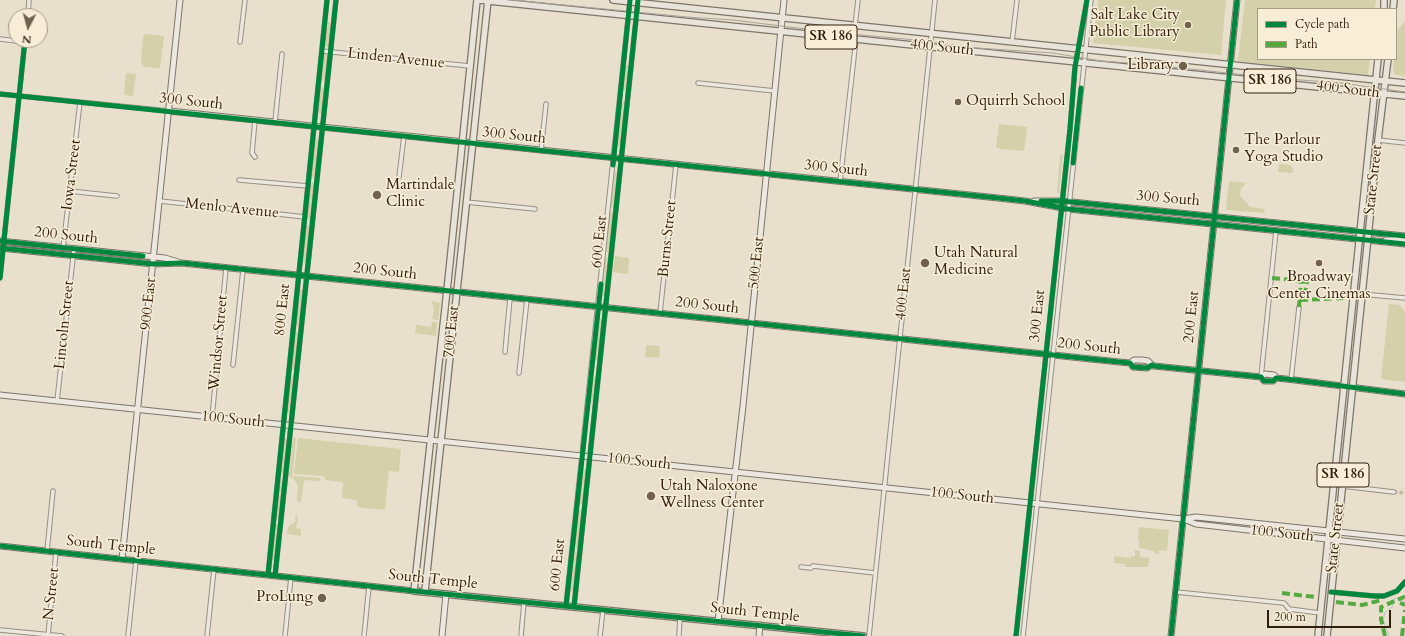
<!DOCTYPE html>
<style>
body{margin:0}
#map{position:relative;width:1405px;height:636px;overflow:hidden;background:#e8e0cd;font-family:Cardo,serif}
canvas{display:block}
.legend{position:absolute;left:1257px;top:8px;width:140px;height:52px;box-sizing:border-box;background:#f8eed7;border:1px solid #a89b86;margin:0;padding:5px 7px;list-style:none;font-size:12px;color:#311e0c}
.legend li{display:flex;align-items:center;gap:8px;height:20px}
.legend b{width:20px;border:1px solid #a89b86}
.north{position:absolute;left:8px;top:8px;width:40px;height:40px;box-sizing:border-box;background:#f8eed7;border:1px solid #a89b86;border-radius:50%;rotate:186deg;font-size:11px;font-weight:700;line-height:16px;text-align:center;color:#311e0c}
.north::after{content:'';display:block;margin:auto;width:14px;height:18px;background:#716250;clip-path:polygon(50% 0,100% 100%,50% 72%,0 100%)}
.scale{position:absolute;left:1267px;top:610px;width:124px;height:18px;box-sizing:border-box;border:2px solid #311e0c;border-top:0;padding-left:5px;font-size:12px;line-height:14px;white-space:nowrap;color:#311e0c;-webkit-text-stroke:3px #f8eed7;paint-order:stroke}
</style>
<div id="map">
<canvas width="1405" height="636"></canvas>
<ul class="legend">
<li><b style="height:5px;background:#00873e"></b>Cycle path</li>
<li><b style="height:5px;background:#54aa41"></b>Path</li>
</ul>
<div class="north">N</div>
<div class="scale">200 m</div>
</div>
<script>
const c = document.querySelector('canvas').getContext('2d');
c.lineJoin = 'round';
function fillPath(path, color) { c.fillStyle = color; c.fill(path, 'evenodd'); }
const shape = rows => new Path2D(rows.map(r => 'M' + r).join(''));
function strokePath(path, color, width, dash) { c.strokeStyle = color; c.lineWidth = width; c.lineCap = dash ? 'butt' : 'round'; c.setLineDash(dash || []); c.stroke(path); }
function drawText(font, color, halo, rows, align = 'center') {
  c.font = font + ' Cardo,serif'; c.lineWidth = 3; c.setLineDash([]); c.textBaseline = 'middle'; c.strokeStyle = halo; c.fillStyle = color; for (const [text, x, y, turn = 0] of rows) {
    c.save(); c.translate(x, y); c.rotate((+turn || 0) * Math.PI / 180); c.textAlign = isNaN(turn) ? turn : align; if (halo) c.strokeText(text, 0, 0); c.fillText(text, 0, 0); c.restore();
  }
}
fillPath(shape([
 [1098,0,1226,0,1221,55,1093,43],
 [1245,0,1376,0,1375,9,1258,9,1258,59,1370,59,1368,75,1238,61],
 [328,22,330,22,332,24,329,45,328,47,326,47,325,45],
 [1405,22,1405,76,1396,75,1393,72,1394,59,1396,59,1397,30],
 [144,34,164,36,160,68,145,67,142,64,141,60,143,39],
 [325,53,328,56,326,80,323,81,321,79,324,55],
 [625,65,628,65,629,66,627,90,625,91,622,89],
 [126,73,136,74,133,96,124,95],
 [322,87,325,89,322,112,320,114,318,112,320,88],
 [621,102,624,102,625,103,621,144,619,146,617,144],
 [999,124,1027,127,1024,151,1001,149,1000,150,999,148,996,148],
 [317,139,319,141,316,176,314,178,311,175,315,142],
 [1060,154,1063,155,1059,193,1057,193],
 [1279,164,1291,165,1292,168,1293,168,1293,173,1278,172],
 [615,171,618,173,614,206,613,208,610,206,613,172],
 [1229,181,1247,183,1241,188,1240,195,1250,207,1265,209,1264,213,1226,210],
 [313,182,315,184,311,219,309,221,307,218,310,184],
 [610,212,612,212,614,214,610,252,608,253,605,251],
 [308,225,310,227,307,262,304,263,302,262,306,227],
 [17,245,67,250,68,252,67,253,16,247],
 [79,251,140,257,139,259,117,258,78,254],
 [615,256,629,258,628,274,613,272],
 [606,257,609,259,605,296,601,296,605,259],
 [300,289,303,289,304,291,300,326,297,327,296,325],
 [431,301,440,303,438,320,432,319,434,312,433,305],
 [1389,304,1400,305,1405,312,1405,382,1381,379],
 [598,319,603,319,598,360,596,361,594,358],
 [432,322,437,322,436,336,415,333,416,325,431,327],
 [295,332,298,332,299,334,295,369,293,370,291,368],
 [646,345,660,346,659,358,645,357],
 [293,375,294,377,291,412,288,413,287,411,290,377],
 [594,377,596,379,594,401,592,403,589,401,592,380],
 [285,438,288,440,284,474,282,476,280,475,283,440],
 [293,438,296,438,292,479,289,476],
 [298,438,401,449,399,472,389,471,385,510,357,507,357,502,356,500,342,498,343,484,342,482,326,480,323,476,294,474],
 [583,469,587,469,583,504,582,505,579,503],
 [295,476,320,478,321,481,304,480,301,501,299,503,297,500,298,485,293,478],
 [282,481,283,483,279,518,277,519,275,517,279,482],
 [580,509,583,511,579,547,577,548,574,546,578,511],
 [296,513,298,519,296,528,301,529,301,536,287,534,288,527,295,522],
 [275,524,278,524,279,526,275,560,273,561,271,560],
 [1139,527,1169,530,1167,551,1159,550,1159,554,1155,553,1154,551,1139,548,1139,541,1138,540],
 [1135,550,1140,551,1140,557,1149,558,1148,567,1125,567,1125,564,1114,563,1114,556,1131,558,1131,556,1135,556],
 [575,552,577,552,578,554,574,591,572,593,570,590]
]), '#d3d0aa');
strokePath(shape([
 [1389,636,1383,620,1385,612,1392,607,1395,598,1405,602]
]), '#b7c7c2', 1);
strokePath(shape([
 [1394,492,1405,493]
]), '#c3b9a6', 3.5, [3.5, 2]);
const street = shape([
 [28,16,29,0],
 [855,26,858,0],
 [0,39,25,42],
 [240,42,245,0],
 [1012,42,1017,0],
 [322,51,470,66],
 [698,83,775,91],
 [0,94,169,111],
 [275,122,282,54],
 [1378,140,1405,143],
 [541,151,546,104],
 [255,157,252,153,255,120],
 [399,177,404,136],
 [239,180,308,186],
 [840,182,856,39],
 [69,191,117,196],
 [160,201,305,217],
 [466,202,535,209],
 [63,248,80,102],
 [0,278,25,40],
 [1362,294,1405,298],
 [660,313,676,165],
 [505,352,510,298],
 [233,365,243,270],
 [519,373,527,299],
 [1261,377,1276,231],
 [1291,380,1299,307],
 [57,401,74,249],
 [212,418,226,268],
 [1342,486,1394,492],
 [47,551,53,491],
 [801,567,811,568,813,566,875,573],
 [268,575,327,0],
 [275,576,336,0],
 [1176,592,1284,603,1289,609,1320,613],
 [1331,592,1374,596,1384,596,1397,591,1405,582],
 [566,606,630,0],
 [574,607,638,1],
 [0,630,62,636],
 [48,636,56,552],
 [128,636,136,561],
 [207,636,214,569],
 [285,636,291,577],
 [364,636,369,586],
 [521,636,524,602],
 [600,636,603,610],
 [679,636,680,617],
 [869,636,935,0],
 [1016,636,1070,129,1075,67,1087,0],
 [1023,636,1091,0]
]);
const secondary = shape([
 [169,111,998,198,1025,201,1068,209,1405,244],
 [1034,201,1062,201,1405,236],
 [1386,240,1405,240],
 [0,241,165,258,178,262],
 [0,248,153,264,182,263,431,289,1119,362,1130,363,1133,367,1147,368,1152,365,1154,366,1261,377,1264,381,1273,381,1276,378,1295,380,1405,394],
 [1130,363,1134,360,1142,360,1148,361,1152,365],
 [1261,377,1265,374,1274,375,1276,378],
 [0,395,1183,519,1196,517,1405,539],
 [1184,519,1196,524,1405,548],
 [0,546,414,591],
 [122,559,180,0],
 [718,621,743,406,784,0],
 [442,636,446,594],
 [759,636,760,625],
 [1171,636,1237,0]
]);
const primary = shape([
 [477,0,448,281,414,591,863,636],
 [479,0,1405,96],
 [613,0,1405,83],
 [1384,9,1384,0],
 [1393,9,1394,0],
 [425,591,488,0],
 [1318,636,1378,59],
 [1327,636,1378,140,1388,59]
]);
strokePath(street, '#979083', 5.5);
strokePath(secondary, '#7d7569', 7);
strokePath(primary, '#7d7569', 8);
strokePath(street, '#ece8df', 3.5);
strokePath(secondary, '#ece8df', 5);
strokePath(primary, '#e9e4d9', 5.5);
strokePath(shape([
 [513,0,687,17,733,20,838,33,906,39,977,48,1053,53,1101,61,1144,64,1274,78,1341,83,1405,92]
]), '#a8a39a', 1);
strokePath(shape([
 [1272,278,1301,281,1299,307],
 [1301,281,1307,282,1305,293,1308,300],
 [1300,300,1346,298],
 [1282,593,1315,597],
 [1336,602,1362,605,1382,600],
 [1400,603,1405,605],
 [1385,636,1381,619,1381,607,1404,597,1405,598],
 [1402,636,1405,610]
]), '#54aa41', 4, [8, 4]);
strokePath(shape([
 [0,94,998,198,1025,201,1068,209,1405,244],
 [1073,163,1081,88],
 [613,165,630,0],
 [1041,201,1062,201,1405,236],
 [0,241,143,256],
 [0,248,153,264,182,263,431,289,1119,362,1130,363,1133,367,1147,368,1152,365,1154,366,1261,377,1264,381,1273,381,1276,378,1295,380,1405,394],
 [0,278,25,40],
 [0,546,414,591,863,636],
 [268,575,327,0],
 [275,576,336,0],
 [1331,592,1374,596,1384,596,1397,591,1405,582],
 [566,606,601,284],
 [574,607,638,0],
 [1016,636,1070,129,1075,67,1087,0],
 [1171,636,1237,0]
]), '#00873e', 5);
for (const [x, y, r, color] of [
 [1188,25,4,"#716250"],
 [1183,66,5,"#716250"],
 [958,102,4,"#716250"],
 [1236,150,4,"#716250"],
 [377,195,5,"#716250"],
 [925,263,5,"#716250"],
 [1319,263,4,"#716250"],
 [651,496,5,"#716250"],
 [322,598,5,"#716250"]
]) { const dot = new Path2D(); dot.arc(x, y, r, 0, 2 * Math.PI); c.fillStyle = color; c.fill(dot); strokePath(dot, '#f8eed7', 1.5); }
for (const [x, y, w] of [
 [831,37,52],
 [1270,81,52],
 [1343,475,52]
]) { const box = new Path2D(); box.roundRect(x - w / 2, y - 12, w, 24, 3); c.fillStyle = '#f8eed7'; c.fill(box); strokePath(box, '#311e0c', 1); }
drawText('bold 14px', '#311e0c', null, [
 ["SR 186",831,37],
 ["SR 186",1270,81],
 ["SR 186",1343,475]
]);
drawText('15px', '#311e0c', '#f8eed7', [
 ["Salt Lake City",1180,16,"right"],
 ["Public Library",1180,33,"right"],
 ["Library",1174,66,"right"],
 ["Oquirrh School",966,102],
 ["The Parlour",1244,141],
 ["Yoga Studio",1244,158],
 ["Martindale",386,186],
 ["Clinic",386,203],
 ["Utah Natural",934,254],
 ["Medicine",934,271],
 ["Broadway",1319,278,"center"],
 ["Center Cinemas",1319,295,"center"],
 ["Utah Naloxone",660,487],
 ["Wellness Center",660,504],
 ["ProLung",313,598,"right"]
], 'left');
drawText('15px', '#311e0c', '#f8eed7', [
 ["400 South",942,48,6],
 ["Linden Avenue",396,59,6],
 ["400 South",1348,90,7],
 ["300 South",191,102,6],
 ["300 South",514,136,6],
 ["300 South",836,169,6],
 ["Iowa Street",72,175,-83],
 ["State Street",1374,180,-84],
 ["300 South",1168,199,5],
 ["Menlo Avenue",232,209,6],
 ["200 South",66,236,6],
 ["Burns Street",668,239,-84],
 ["600 East",600,242,-84],
 ["500 East",757,263,-84],
 ["200 South",385,272,6],
 ["400 East",904,294,-84],
 ["900 East",149,304,-84],
 ["200 South",707,306,6],
 ["800 East",283,310,-84],
 ["300 East",1038,316,-84],
 ["200 East",1192,317,-84],
 ["Lincoln Street",65,325,-84],
 ["700 East",452,332,-84],
 ["Windsor Street",219,343,-85],
 ["200 South",1089,347,6],
 ["100 South",233,420,6],
 ["100 South",639,462,6],
 ["100 South",962,496,6],
 ["100 South",1282,534,6],
 ["State Street",1336,538,-84],
 ["South Temple",111,546,6],
 ["600 East",558,565,-84],
 ["South Temple",433,580,6],
 ["N Street",52,594,-84],
 ["South Temple",755,613,6]
]);
</script>
